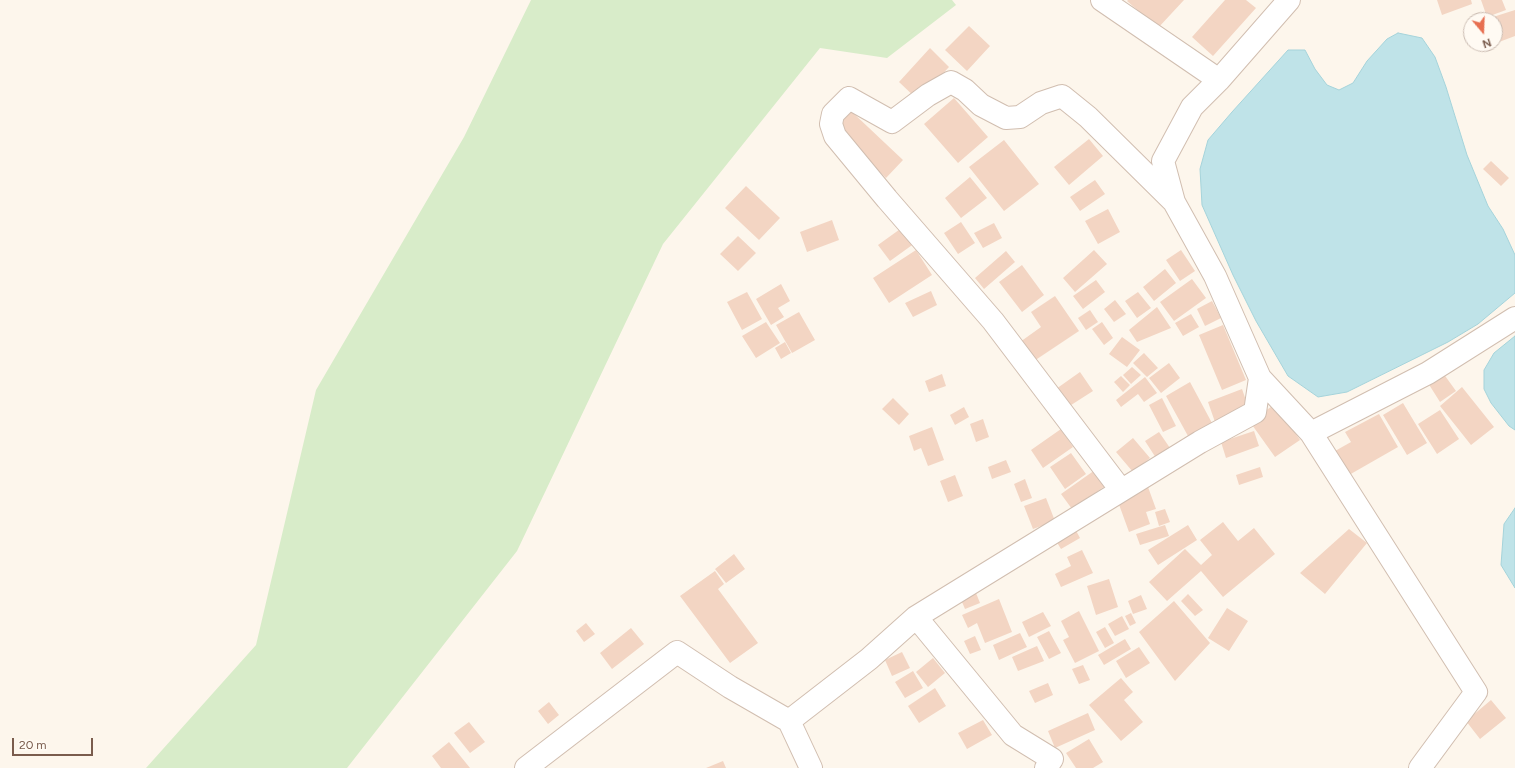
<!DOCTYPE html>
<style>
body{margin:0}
#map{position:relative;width:1515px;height:768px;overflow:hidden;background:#fdf6ec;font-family:Figtree,sans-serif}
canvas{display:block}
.north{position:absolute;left:1463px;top:12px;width:40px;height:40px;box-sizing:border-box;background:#fffaf3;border:1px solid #cabbb1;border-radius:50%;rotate:161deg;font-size:11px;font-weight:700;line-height:16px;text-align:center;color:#7a5c4d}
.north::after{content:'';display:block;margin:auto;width:14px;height:18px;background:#e76f51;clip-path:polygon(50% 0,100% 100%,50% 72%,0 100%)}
.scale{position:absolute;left:12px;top:738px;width:81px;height:18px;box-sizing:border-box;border:2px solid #7a5c4d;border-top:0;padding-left:5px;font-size:12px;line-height:14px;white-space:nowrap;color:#7a5c4d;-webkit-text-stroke:3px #fffaf3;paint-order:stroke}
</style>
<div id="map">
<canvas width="1515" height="768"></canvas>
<div class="north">N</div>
<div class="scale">20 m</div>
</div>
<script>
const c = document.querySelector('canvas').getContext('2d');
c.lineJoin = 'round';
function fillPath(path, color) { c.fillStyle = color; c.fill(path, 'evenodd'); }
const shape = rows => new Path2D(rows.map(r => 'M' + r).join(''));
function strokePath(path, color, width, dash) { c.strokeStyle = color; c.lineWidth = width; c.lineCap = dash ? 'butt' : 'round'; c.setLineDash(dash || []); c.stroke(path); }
fillPath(shape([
 [531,0,952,0,956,5,887,58,820,48,663,244,517,551,347,768,146,768,256,645,316,390,464,137]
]), '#d8ecc9');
const water = shape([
 [1398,33,1422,38,1435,57,1446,87,1467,155,1488,206,1503,229,1515,255,1515,293,1478,324,1448,342,1347,392,1318,397,1288,376,1256,321,1233,275,1202,205,1200,169,1208,140,1232,112,1288,50,1305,50,1315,69,1327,85,1339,90,1353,83,1367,61,1387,39,1398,33],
 [1515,336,1515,430,1509,426,1491,403,1484,389,1484,370,1494,353,1515,336],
 [1515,508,1515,588,1501,565,1504,524,1515,508]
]);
fillPath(water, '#bfe3e8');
strokePath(water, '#a5d3da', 1);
fillPath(shape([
 [1128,0,1184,0,1158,28,1127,1],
 [1225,0,1246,0,1256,8,1213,56,1192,37],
 [1437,0,1471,0,1472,4,1442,15],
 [1481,0,1502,0,1506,10,1487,17],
 [1515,10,1515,36,1499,42,1495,31,1495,20,1493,17],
 [969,26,990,46,967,71,945,50],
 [930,48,949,67,918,100,899,82],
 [954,98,988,137,958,163,924,124],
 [851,111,903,160,886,178,834,128],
 [1089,139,1103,156,1069,185,1054,167],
 [1004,140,1039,184,1004,211,969,167],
 [1491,161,1509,178,1501,186,1483,169],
 [970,177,987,198,961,218,945,198],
 [1095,180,1105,194,1080,211,1070,197],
 [746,186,780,218,759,240,725,208],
 [1108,209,1120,232,1098,244,1085,221],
 [832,220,839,240,807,252,800,232],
 [961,222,975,243,958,254,944,233],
 [994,223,1002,238,983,248,974,233],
 [903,227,915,243,890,261,878,245],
 [738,236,756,253,738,271,720,254],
 [916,250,932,275,889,303,873,278],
 [1094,250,1107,264,1075,292,1063,278],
 [1181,250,1195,271,1180,281,1166,260],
 [1006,251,1015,262,984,289,975,278],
 [1022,265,1044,295,1022,312,999,282],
 [1165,269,1176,283,1154,301,1143,287],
 [1192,279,1206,298,1174,321,1160,302],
 [1096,280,1105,292,1083,309,1073,296],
 [781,284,790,301,778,308,784,317,771,325,756,299],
 [931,291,937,305,913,317,905,303],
 [747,292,762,319,742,330,727,302],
 [1138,292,1151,308,1137,318,1125,301],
 [1055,296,1079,331,1034,361,1020,342,1041,327,1031,312],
 [1115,300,1126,314,1114,322,1104,309],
 [1212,301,1221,318,1205,326,1197,309],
 [1157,307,1171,328,1137,342,1129,330],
 [1090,310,1098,322,1086,330,1078,318],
 [799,312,815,340,792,353,776,325],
 [1191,314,1199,327,1183,336,1175,323],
 [766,322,780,343,756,358,742,336],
 [1102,322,1113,338,1104,345,1092,329],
 [1223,325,1246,380,1222,390,1199,335],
 [1122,337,1140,350,1127,367,1109,354],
 [785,342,791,353,781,359,775,348],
 [1144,353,1158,368,1147,377,1133,363],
 [1169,363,1180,378,1161,393,1149,378],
 [1132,367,1141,375,1131,384,1123,375],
 [1080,372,1093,391,1068,407,1056,389],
 [1443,373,1456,391,1440,402,1428,383],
 [942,374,946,386,929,392,925,381],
 [1121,376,1130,385,1123,392,1114,382],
 [1145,377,1157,393,1144,402,1138,394,1121,407,1116,400],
 [1190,382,1212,423,1188,436,1166,396],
 [1462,387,1494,427,1471,445,1440,406],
 [1242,389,1249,409,1215,422,1208,402],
 [893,398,909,414,899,425,882,409],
 [1162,398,1176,426,1163,432,1149,405],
 [1403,403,1427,443,1407,455,1383,415],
 [1275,404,1300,440,1275,457,1250,422],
 [964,407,969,417,955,425,950,415],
 [1440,410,1459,439,1437,454,1418,424],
 [1379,414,1398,447,1342,479,1328,455,1351,442,1345,432],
 [983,419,989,437,976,442,970,424],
 [932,427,944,460,928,466,921,448,914,451,909,436],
 [1061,429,1073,447,1043,468,1031,450],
 [1254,431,1259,446,1226,458,1221,442],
 [1159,432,1170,448,1156,458,1145,441],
 [1133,438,1150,458,1133,472,1116,452],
 [1071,453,1086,474,1065,489,1050,467],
 [1006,460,1011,472,992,479,988,467],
 [1260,467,1263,477,1239,485,1236,475],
 [1095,470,1105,486,1072,509,1061,494],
 [955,475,963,496,948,502,940,481],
 [1025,479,1032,498,1021,502,1014,484],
 [1148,487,1156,509,1146,512,1150,524,1129,532,1117,499],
 [1046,498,1055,521,1033,529,1024,506],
 [1165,509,1170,522,1159,526,1155,512],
 [1223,522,1238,541,1254,528,1275,554,1223,597,1201,571,1167,601,1149,582,1185,549,1201,565,1212,555,1200,540],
 [1073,525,1080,538,1061,549,1053,536],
 [1165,525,1169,536,1140,545,1136,534],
 [1188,525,1197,540,1158,565,1148,550],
 [1349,529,1367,543,1325,594,1300,573],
 [1082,550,1093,573,1061,587,1055,574,1071,566,1067,557],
 [734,554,745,569,726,583,715,569],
 [715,571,724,584,718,589,758,643,730,663,680,596],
 [1109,579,1118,607,1096,615,1087,586],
 [974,588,980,603,965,609,959,595],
 [1188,594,1203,610,1195,616,1181,601],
 [1141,595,1147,609,1133,614,1128,601],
 [999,599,1012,632,985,643,977,623,968,628,962,615],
 [1174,601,1210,643,1175,681,1139,632],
 [1227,608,1248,621,1229,651,1208,638],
 [1079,611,1099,651,1075,663,1063,640,1069,637,1061,621],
 [1043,612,1051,626,1029,637,1022,622],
 [1131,613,1136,623,1130,626,1125,616],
 [1122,616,1129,629,1115,636,1108,624],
 [586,623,595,634,584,642,576,631],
 [1105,627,1114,643,1105,648,1096,632],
 [631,628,644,644,612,669,600,653],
 [1049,631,1061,653,1049,659,1037,637],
 [1020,633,1027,647,999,660,993,645],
 [975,636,981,650,970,654,964,641],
 [1125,639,1131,649,1104,665,1098,655],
 [1037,646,1044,661,1018,671,1012,657],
 [1139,647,1150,663,1126,678,1116,661],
 [902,652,910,668,892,676,885,660],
 [933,658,945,673,928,687,916,672],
 [1083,665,1090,680,1079,684,1072,669],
 [913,671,923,688,905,698,895,682],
 [1121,678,1133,692,1124,700,1143,722,1121,741,1089,705],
 [1048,683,1053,695,1035,703,1029,691],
 [935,688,946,706,919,723,908,706],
 [1491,700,1506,718,1480,739,1466,721],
 [549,702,559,715,548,724,538,711],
 [1088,713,1095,730,1055,748,1048,731],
 [983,720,992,735,967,749,958,733],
 [469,722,485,742,470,753,454,733],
 [1089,739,1103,762,1093,768,1076,768,1066,753],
 [449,742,470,768,441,768,432,756],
 [723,761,726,768,706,768]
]), '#f3d5c3');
const minor = shape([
 [1102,0,1219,80],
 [1260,378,1311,433,1428,373,1515,318],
 [1311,433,1476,692,1420,768],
 [1121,490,993,321,887,199,835,136,831,124,833,114,849,98,892,122,928,95,951,82,965,90,981,105,1006,118,1020,117,1041,103,1062,96,1088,117,1174,202],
 [916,617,1013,735,1052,759,1046,768],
 [789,721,811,768],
 [526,768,677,652,730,687,789,721,869,659,916,617,1200,442,1255,412,1260,378,1215,276,1174,202,1163,161,1192,107,1219,80,1289,0]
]);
strokePath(minor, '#d1beb0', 24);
strokePath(minor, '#fff', 22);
</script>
